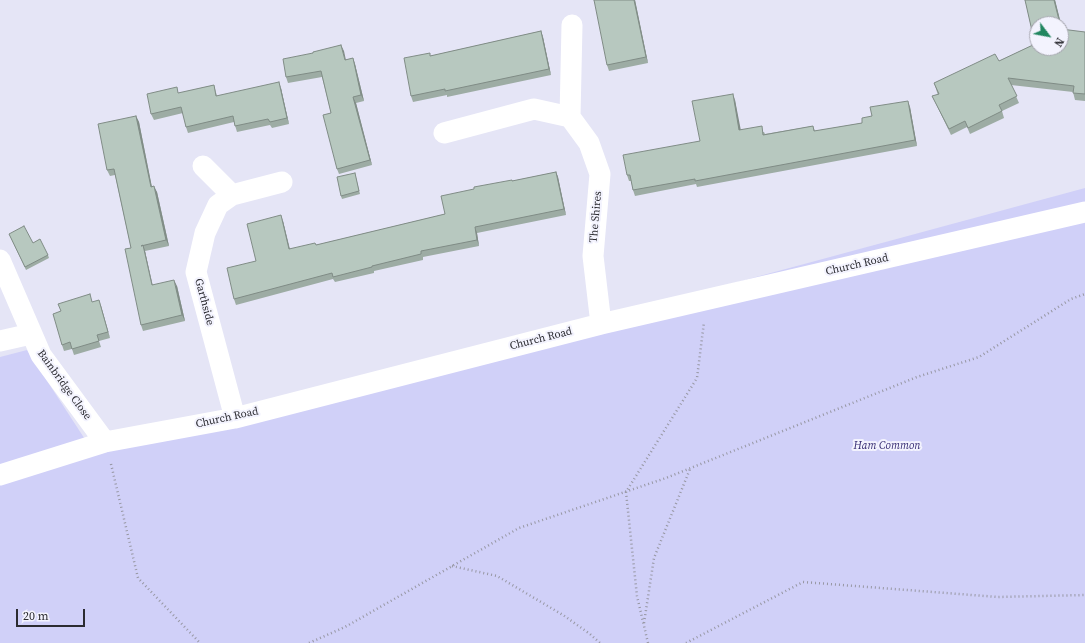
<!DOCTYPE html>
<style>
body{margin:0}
#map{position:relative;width:1085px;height:643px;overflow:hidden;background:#e5e5f6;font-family:"Source Serif 4",serif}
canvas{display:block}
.north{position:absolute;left:1029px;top:16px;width:40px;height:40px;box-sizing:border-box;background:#f3f3fe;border:1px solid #a3a3ac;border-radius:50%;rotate:122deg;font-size:11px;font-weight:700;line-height:16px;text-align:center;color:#2b2b31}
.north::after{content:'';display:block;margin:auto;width:14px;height:18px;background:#218660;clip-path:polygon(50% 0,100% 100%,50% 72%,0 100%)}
.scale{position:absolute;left:16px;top:609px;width:69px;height:18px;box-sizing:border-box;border:2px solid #2b2b31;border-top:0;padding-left:5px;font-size:12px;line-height:14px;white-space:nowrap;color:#2b2b31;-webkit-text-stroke:3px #f3f3fe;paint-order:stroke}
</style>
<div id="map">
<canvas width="1085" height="643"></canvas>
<div class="north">N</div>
<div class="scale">20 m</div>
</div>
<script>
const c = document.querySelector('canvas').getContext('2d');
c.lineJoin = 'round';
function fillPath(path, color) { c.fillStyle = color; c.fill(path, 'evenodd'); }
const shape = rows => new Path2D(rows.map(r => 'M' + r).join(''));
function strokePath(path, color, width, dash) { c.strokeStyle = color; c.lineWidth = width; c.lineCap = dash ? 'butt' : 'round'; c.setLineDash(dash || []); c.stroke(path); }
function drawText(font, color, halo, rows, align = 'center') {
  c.font = font + ' "Source Serif 4",serif'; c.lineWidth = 4; c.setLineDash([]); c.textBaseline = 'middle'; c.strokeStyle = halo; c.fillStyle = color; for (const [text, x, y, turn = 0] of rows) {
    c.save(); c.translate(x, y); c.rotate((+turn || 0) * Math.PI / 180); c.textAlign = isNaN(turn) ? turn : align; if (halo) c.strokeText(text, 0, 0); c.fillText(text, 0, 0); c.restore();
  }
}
fillPath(shape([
 [1085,188,1085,643,0,643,0,357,27,350,90,447,235,418]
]), '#d0d0f8');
strokePath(shape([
 [111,464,138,578,200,643],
 [452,566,497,576,563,615,590,634,600,643],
 [644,623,654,558,690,469],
 [309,643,345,627,519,528,666,478,917,377,979,357,1071,299,1085,294],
 [648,643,637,596,626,492,697,378,704,322],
 [686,643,803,582,998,597,1085,595]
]), '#9797a3', 2.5, [1, 3]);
strokePath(shape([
 [570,117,572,25],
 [444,133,534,109,570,117,589,143,600,174,593,256,601,324],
 [203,166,232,195],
 [0,260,41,355,105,442],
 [0,341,31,334],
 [235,418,196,272,205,233,218,205,232,195,282,182],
 [0,475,105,442,235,418,601,324,1085,212]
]), '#fff', 21);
fillPath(shape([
 [635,0,648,63,609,71,607,65],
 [1025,0,1055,0,1061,24,1061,48,1061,25,1062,30,1085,32,1085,101,1075,100,1073,92,1011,85,1019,103,1002,111,1004,118,970,134,967,127,951,135,935,102,932,96,938,95,934,83,999,61,1035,44],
 [541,31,543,37,551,75,447,97,447,95,413,102,411,96,430,53,430,56],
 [341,45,345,60,353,58,355,64,364,101,356,103,372,165,339,174,337,169,331,113,322,77,288,83,286,77,313,53],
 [214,85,217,96,281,88,289,124,272,128,270,125,237,132,234,122,188,133,186,127,183,113,154,120,151,114,179,93],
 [735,100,740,130,764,132,765,134,813,126,815,131,862,123,872,116,910,107,917,146,697,187,696,184,635,196,633,190,631,181,629,181,627,175,700,141],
 [136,116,139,122,152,187,157,192,169,246,145,251,152,285,177,286,185,321,143,331,141,325,131,248,115,175,110,176,107,170],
 [556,172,558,177,566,215,477,233,479,246,423,257,423,260,374,271,374,273,335,282,333,279,236,305,234,299,256,261,283,221,290,249,316,245,445,214,512,181],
 [355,173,360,194,342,199,341,196],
 [9,234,33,243,48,255,49,258,26,270],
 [93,302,101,306,110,338,99,341,101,347,74,355,72,349,64,351,62,345,61,311]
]), '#9daca4');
fillPath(shape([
 [634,0,635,0,648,63,646,57],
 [1054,0,1055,0,1061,24,1060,24],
 [541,31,543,37,551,75,549,69],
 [341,45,344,51,347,65,345,60],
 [353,58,355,64,364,101,361,95],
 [279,82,281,88,289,124,287,118],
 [733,94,735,100,742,136,739,130],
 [353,97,356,103,372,165,370,160],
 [908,101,910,107,917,146,915,140],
 [136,116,139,122,153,193,151,187],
 [556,172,558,177,566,215,564,209],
 [154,186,157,192,169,246,166,240],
 [281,215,283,221,291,255,289,249],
 [475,227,477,233,479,246,477,240],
 [143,245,145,251,154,291,152,285],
 [174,280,177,286,185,321,182,315],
 [99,300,101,306,110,338,108,332]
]), '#808c86');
const building = shape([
 [594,0,634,0,646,57,607,65,594,0],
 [1025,0,1054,0,1060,24,1037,24,1037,48,1061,48,1061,29,1085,32,1085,94,1073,93,1074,86,1008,78,1017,96,999,105,1002,111,968,128,965,121,949,129,932,96,939,94,934,83,995,54,999,61,1035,44,1025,0],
 [541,31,549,69,445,91,445,89,411,96,404,58,430,53,430,56,541,31],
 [341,45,345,60,353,58,361,95,353,97,370,160,337,169,323,115,331,113,321,71,286,77,283,59,313,53,313,52,341,45],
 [279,82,287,118,270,122,268,119,235,126,233,116,186,127,181,107,151,114,147,94,177,87,178,93,214,85,216,96,279,82],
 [733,94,739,130,762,126,763,135,813,126,814,131,862,123,862,118,872,116,870,107,908,101,915,140,695,181,695,179,633,190,630,175,627,175,623,155,700,141,692,101,733,94],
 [136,116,151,187,154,186,166,240,141,246,143,245,152,285,174,280,182,315,141,325,125,249,131,248,114,169,107,170,98,124,136,116],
 [556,172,564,209,475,227,477,240,421,251,421,254,372,266,372,267,333,277,332,273,234,299,227,268,256,261,247,224,281,215,289,249,315,243,316,245,445,214,441,196,474,189,474,187,512,180,512,181,556,172],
 [355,173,359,191,341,196,337,177,355,173],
 [24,226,33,243,40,239,48,255,25,267,9,234,24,226],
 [90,294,92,302,99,300,108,332,97,335,99,341,72,349,70,342,62,345,53,314,61,311,58,304,90,294]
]);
fillPath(building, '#b7c8bf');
strokePath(building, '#808c86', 1);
drawText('11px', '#2b2b31', '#f3f3fe', [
 ["The Shires",596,217,-85],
 ["Church Road",857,265,-13],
 ["Garthside",204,302,75],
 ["Church Road",541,339,-14],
 ["Bainbridge Close",64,385,54],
 ["Church Road",227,418,-12]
]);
drawText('italic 11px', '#362c73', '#f3f3fe', [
 ["Ham Common",887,446]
]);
</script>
